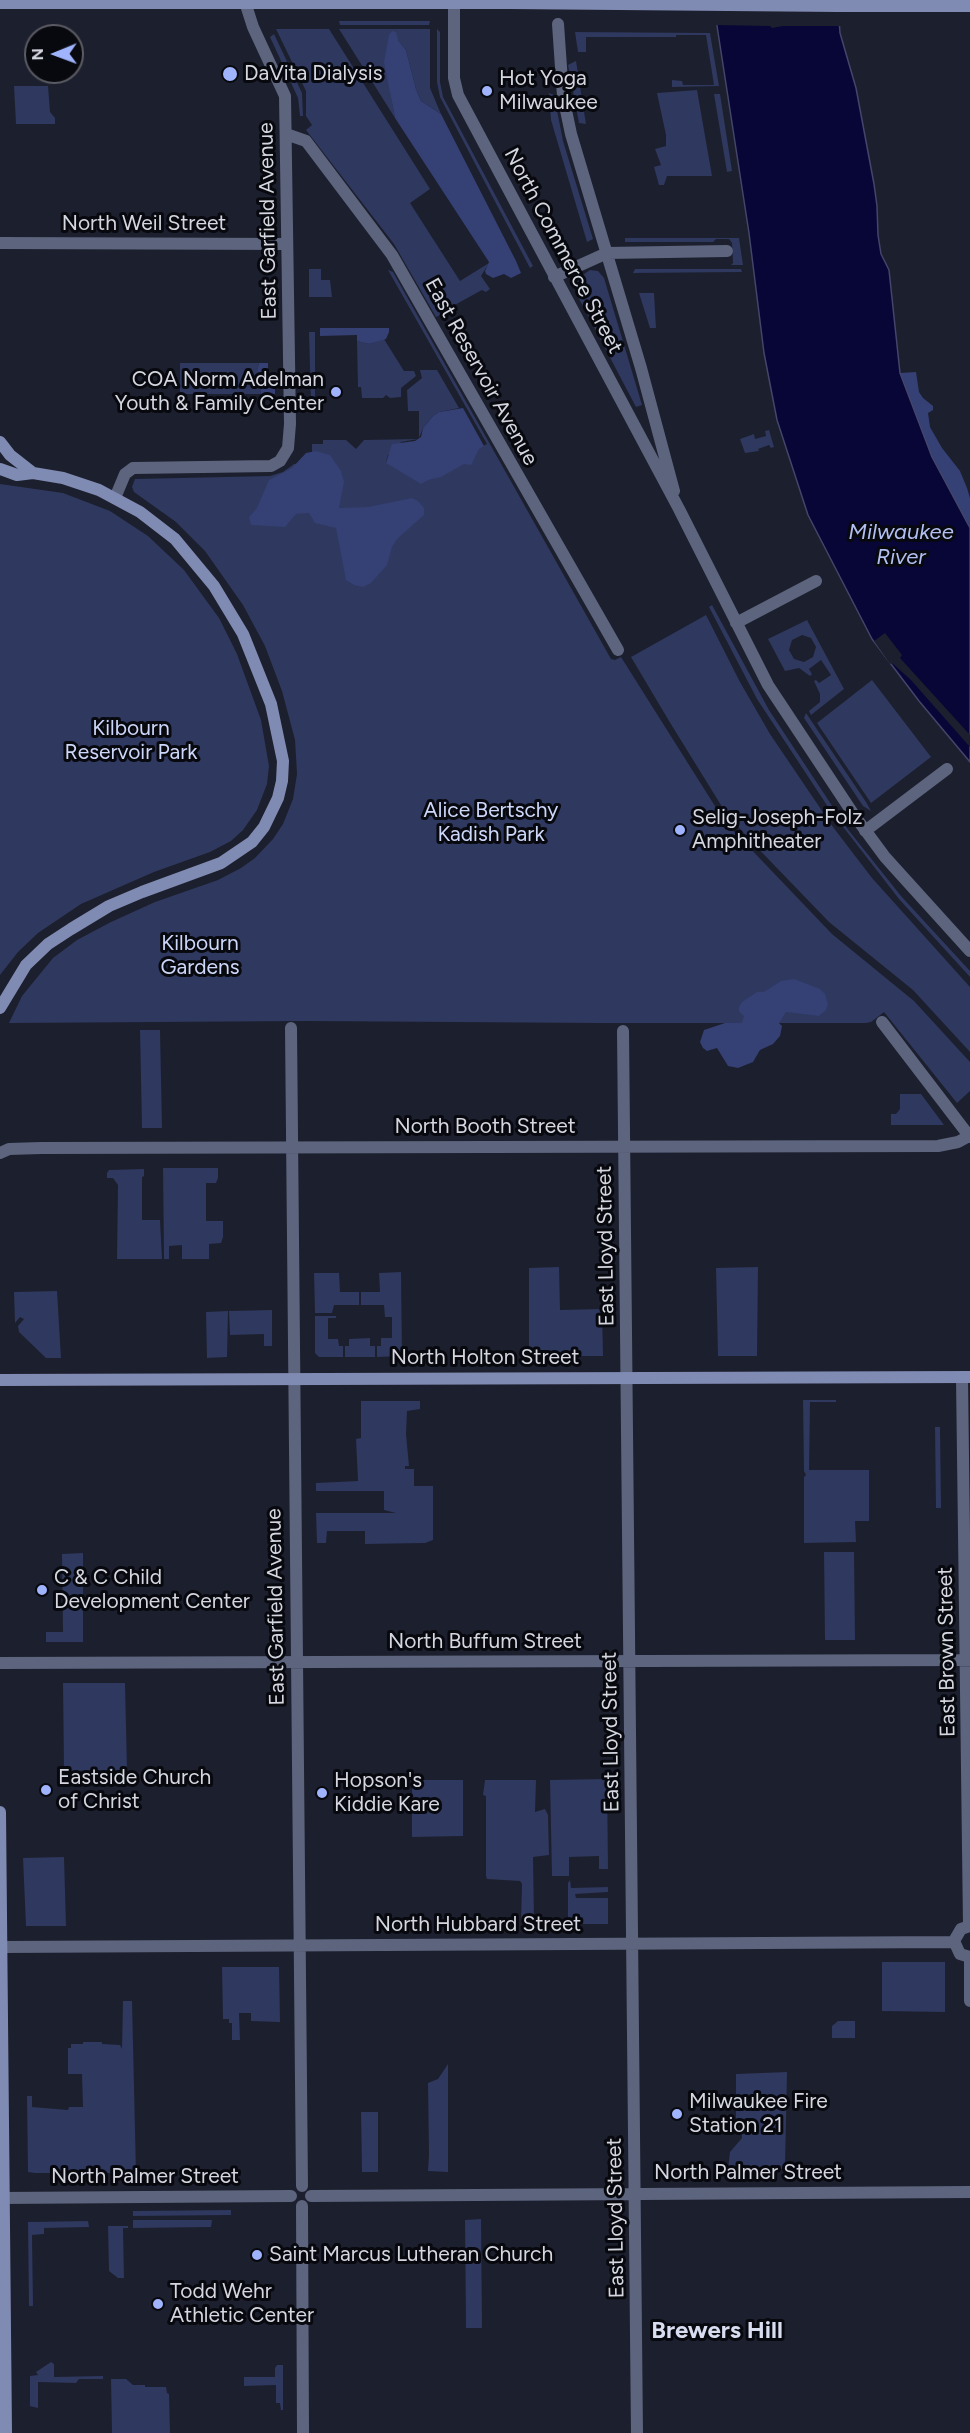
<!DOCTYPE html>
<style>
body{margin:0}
#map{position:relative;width:970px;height:2433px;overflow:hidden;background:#1c1f2d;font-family:Figtree,sans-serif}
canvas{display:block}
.north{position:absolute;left:24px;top:24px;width:60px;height:60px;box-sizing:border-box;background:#08090f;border:2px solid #5a5b63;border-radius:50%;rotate:269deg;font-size:16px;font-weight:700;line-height:24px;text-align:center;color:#d4d7e0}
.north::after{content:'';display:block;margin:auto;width:21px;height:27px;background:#a0b3fd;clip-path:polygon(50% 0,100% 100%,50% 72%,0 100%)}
</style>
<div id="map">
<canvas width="970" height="2433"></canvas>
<div class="north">N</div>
</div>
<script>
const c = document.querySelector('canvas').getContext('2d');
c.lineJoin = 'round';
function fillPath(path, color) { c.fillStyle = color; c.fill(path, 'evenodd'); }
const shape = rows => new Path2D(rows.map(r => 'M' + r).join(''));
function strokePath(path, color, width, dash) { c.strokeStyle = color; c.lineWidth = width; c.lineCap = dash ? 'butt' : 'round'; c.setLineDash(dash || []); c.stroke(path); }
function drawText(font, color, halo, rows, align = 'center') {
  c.font = font + ' Figtree,sans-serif'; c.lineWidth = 6; c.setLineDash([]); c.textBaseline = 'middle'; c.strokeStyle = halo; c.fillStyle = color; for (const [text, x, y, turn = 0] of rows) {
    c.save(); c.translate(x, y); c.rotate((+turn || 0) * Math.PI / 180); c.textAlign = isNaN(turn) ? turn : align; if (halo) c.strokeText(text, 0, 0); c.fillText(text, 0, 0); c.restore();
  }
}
fillPath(shape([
 [339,21,430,21,429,25,340,25],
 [276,29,329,29,430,189,410,203,460,281,489,263,481,276,490,289,486,292,482,290,451,307,450,311,436,317,394,244,306,130,312,125,306,116,306,91],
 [339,29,430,29,430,88,441,114,421,101,416,89,406,50,398,40,390,91,395,118],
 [437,29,440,32,440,82,443,97,533,266,530,268,440,97,437,82],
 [575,32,710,33,719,86,672,87,672,80,682,81,683,85,714,85,706,35,676,35,676,37,586,37,586,52,578,52],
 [274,34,302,93,303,116,300,116,298,98,270,37],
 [576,61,586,124,579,123,568,65],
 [14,86,48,86,50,112,55,118,55,124,16,124],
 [697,90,712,176,667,176,664,185,659,185,654,167,661,165,655,149,666,146,666,135,657,93],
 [549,93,554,95,563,141,593,239,587,242,551,120],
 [714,94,720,94,732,171,727,172],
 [625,238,739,238,743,265,731,265,733,263,732,243,729,239,716,239,713,242,625,242],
 [309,269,321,269,321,280,330,280,332,297,309,297],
 [635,269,741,269,742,272,633,273],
 [388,270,393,272,611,659,615,660,621,657,725,822,832,934,914,1001,970,1062,970,1091,957,1103,884,1012,871,1022,866,1023,600,1023,307,1021,9,1023,22,996,53,958,77,940,111,922,155,902,218,880,241,868,255,858,273,839,283,824,293,799,297,774,295,740,282,691,265,646,243,605,205,551,176,522,134,492,132,487,135,479,270,476,283,472,294,464,308,463,312,456,312,444,323,444,323,440,346,440,356,449,364,440,418,439,401,442,388,455,386,462,444,464,487,444],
 [590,270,598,271,604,278,642,405,636,407,575,291,577,279],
 [639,293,654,293,656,328,650,328],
 [309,332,315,332,315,399,322,399,322,405,314,405,314,401,311,402],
 [384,339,404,371,414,371,416,376,401,388,401,397,390,398,386,395,383,398,362,398,361,387,358,387,357,341,369,344],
 [180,363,259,363,257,371,261,394,180,394],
 [420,370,437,370,459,408,439,412,433,416,423,428,419,438,419,411,408,411,407,390,422,378],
 [769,430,774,447,771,448,769,445,758,449,759,451,745,453,740,439,754,434,755,439,766,436,765,431],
 [0,484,63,493,110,511,148,536,184,570,219,618,237,654,261,720,269,766,267,784,257,810,243,830,231,841,210,852,154,872,81,904,38,933,18,952,0,975],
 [712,605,769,710,846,827,901,896,970,971,970,977,899,899,830,810,757,699,709,607],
 [706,615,740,682,770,734,833,827,872,878,970,987,970,1052,913,990,829,922,748,838,724,810,669,721,631,657],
 [807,620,844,689,811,715,809,711,820,702,820,694,814,681,816,680,819,683,831,675,821,660,809,669,812,674,810,676,799,668,785,671,768,639],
 [802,635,811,638,816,647,813,657,804,662,794,659,789,650,792,640],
 [872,680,931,757,871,803,817,723],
 [806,713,866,802,871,811,863,806,804,718],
 [140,1030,160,1030,162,1128,142,1128],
 [900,1094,921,1094,944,1125,891,1125,891,1114,896,1114,900,1109],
 [163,1168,218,1168,218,1178,216,1183,206,1183,206,1221,223,1221,223,1237,221,1243,209,1244,209,1259,182,1259,182,1245,169,1246,169,1259,164,1259],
 [144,1169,144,1176,142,1177,142,1220,160,1220,162,1259,117,1259,118,1185,113,1178,107,1178,107,1173,109,1170],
 [559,1267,560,1310,602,1309,603,1356,529,1356,529,1268],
 [758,1267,757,1356,718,1356,716,1268],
 [401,1272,402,1356,377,1357,377,1346,381,1346,381,1338,392,1338,392,1317,385,1317,384,1305,361,1305,361,1292,380,1292,379,1273],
 [314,1273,339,1273,340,1292,359,1292,359,1305,334,1305,332,1313,315,1313],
 [57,1291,61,1358,46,1358,19,1332,18,1326,24,1319,20,1317,15,1323,14,1292],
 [272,1310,272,1346,264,1346,264,1334,230,1335,229,1311],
 [228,1311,227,1357,207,1358,206,1312],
 [315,1316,336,1316,336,1318,328,1318,328,1339,338,1339,339,1346,343,1346,343,1357,319,1357,315,1353],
 [370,1338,370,1346,375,1346,375,1357,345,1357,345,1346,349,1346,349,1339],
 [803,1400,836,1400,836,1402,810,1402,809,1474,809,1470,869,1470,869,1521,855,1521,856,1542,804,1543,804,1477,806,1475,804,1471],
 [361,1401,420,1401,420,1409,407,1411,406,1434,409,1466,405,1466,405,1469,414,1469,414,1486,433,1486,433,1540,425,1543,365,1544,365,1531,327,1531,326,1543,317,1543,316,1513,396,1513,384,1510,384,1491,316,1491,316,1483,358,1481,356,1439,361,1438],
 [935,1427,940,1427,941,1508,936,1508],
 [824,1552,854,1552,855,1640,825,1640],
 [83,1553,83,1642,46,1642,46,1632,63,1632,62,1554],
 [63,1683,125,1683,127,1770,64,1771],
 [607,1779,608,1869,599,1869,599,1856,569,1857,569,1876,552,1876,550,1780],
 [412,1780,463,1780,463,1836,412,1837],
 [485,1780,536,1780,535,1812,545,1809,548,1815,549,1855,533,1857,534,1920,538,1920,538,1924,521,1921,522,1884,520,1881,487,1879,486,1876,486,1796,483,1795],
 [64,1857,66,1926,26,1926,23,1858],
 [570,1880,571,1888,608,1887,608,1892,575,1894,576,1898,608,1898,608,1924,568,1924,568,1883],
 [882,1962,945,1962,945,2012,882,2011],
 [222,1967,279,1967,280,2022,251,2021,251,2013,239,2013,240,2040,232,2040,232,2023,229,2023,229,2019,223,2019],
 [123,2001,132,2001,136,2173,35,2173,28,2172,27,2096,32,2096,32,2107,68,2110,69,2107,83,2107,82,2074,68,2074,68,2048,71,2048,71,2044,83,2044,83,2042,102,2042,102,2044,120,2045,122,2049],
 [838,2021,855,2021,855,2038,832,2038,832,2026],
 [448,2064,448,2172,428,2171,429,2155,428,2083,438,2079],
 [787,2072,785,2165,789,2165,789,2169,728,2169,730,2152,742,2138,741,2125,736,2123,736,2074],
 [361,2112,378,2112,378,2172,362,2172],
 [231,2210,231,2215,133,2216,133,2211],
 [481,2219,482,2328,466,2328,465,2220],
 [133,2220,212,2220,211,2227,133,2228],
 [88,2221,89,2227,44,2228,44,2234,32,2235,33,2306,29,2306,28,2222],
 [108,2226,128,2226,128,2228,123,2228,124,2278,118,2278,109,2271],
 [51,2362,54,2364,54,2377,103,2376,103,2379,79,2379,76,2383,38,2382,38,2408,30,2406,30,2376,38,2375,36,2372],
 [277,2365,283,2365,283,2410,281,2410,280,2403,276,2403,276,2385,244,2386,244,2377,275,2377,275,2368],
 [111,2379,126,2379,133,2385,145,2385,145,2387,166,2387,167,2393,169,2394,170,2433,112,2433]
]), '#2f385e');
fillPath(shape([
 [392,31,396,32,398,40,406,50,416,89,421,101,441,114,516,261,521,273,511,278,504,274,493,278,486,274,485,271,489,262,395,118,384,62,389,35],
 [320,328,389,328,389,332,386,339,369,344,357,341,357,335,320,336],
 [259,363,268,363,268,373,275,384,275,394,261,394,257,371],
 [916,372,919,392,923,398,933,406,933,410,928,413,930,427,942,448,960,471,967,488,970,498,970,528,932,457,900,373],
 [463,408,484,446,479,449,471,465,464,464,441,477,428,480,421,484,386,463,392,444,415,441,421,437,423,428,433,416,439,412],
 [316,451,330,455,341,471,344,482,339,508,368,507,412,498,418,501,424,508,424,515,397,539,392,547,387,565,371,583,363,587,354,585,346,580,336,528,315,523,309,513,296,514,285,527,251,525,249,517,257,508,269,480,292,468,306,453],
 [794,979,820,989,825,994,828,1004,826,1010,819,1016,786,1012,779,1023,782,1026,780,1036,773,1044,760,1050,753,1062,738,1068,728,1066,717,1048,707,1051,703,1048,700,1042,704,1030,725,1023,742,1023,744,1016,739,1011,739,1007,742,1002,757,992,764,992,781,981]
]), '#354074');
const water = shape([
 [713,0,838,5,840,33,856,88,874,184,877,206,878,235,881,254,889,270,900,373,932,457,970,528,970,762,919,701,872,639,808,515,777,420,764,353,749,233,713,0]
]);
fillPath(water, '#070637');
strokePath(water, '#44456a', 1.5);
fillPath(shape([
 [710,0,841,0,842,26,783,26,772,28,770,26,715,25],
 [885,633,902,655,900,658,970,735,970,747,911,680,892,663,890,664,874,641]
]), '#1c1f2d');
strokePath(shape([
 [454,0,454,78,458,95,679,509,768,685,854,815,885,857,970,951],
 [558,24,563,96,571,134,641,368,674,491],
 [286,134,306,141,392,255,618,650],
 [0,243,287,244],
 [554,277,607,253,727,251],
 [115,498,125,474,133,468,271,466,280,461,288,448,290,424,285,96,253,27,245,2],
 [736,623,816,581],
 [865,831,947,769],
 [882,1022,970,1137],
 [291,1028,302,2186],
 [623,1031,637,2433],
 [0,1153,9,1149,41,1148,938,1146,958,1142,969,1136],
 [962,1377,969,1926],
 [0,1663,970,1660],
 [970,1926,961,1929,954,1941,960,1954,970,1957],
 [2,1947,954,1942],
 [970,1957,970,2001],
 [311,2196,970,2192],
 [0,2198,291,2196],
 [302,2206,303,2433]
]), '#5d647d', 12);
strokePath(shape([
 [0,3,509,3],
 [838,6,970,6],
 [0,442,10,455,33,473],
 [0,469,17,475,33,473,63,478,99,490,140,512,175,539,214,586,243,634,271,704,283,761,282,781,278,798,264,827,252,842,221,863,142,892,109,906,71,929,48,944,26,965,0,1008],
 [0,1380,970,1377],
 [0,1812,6,2433]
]), '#808bb3', 12);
strokePath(shape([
 [509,3,838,6]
]), '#808bb3', 12);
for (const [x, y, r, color] of [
 [230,74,8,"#a0b3fd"],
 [487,91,6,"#a0b3fd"],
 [336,392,6,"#a0b3fd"],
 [680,830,6,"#a0b3fd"],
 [42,1590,6,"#a0b3fd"],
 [46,1790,6,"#a0b3fd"],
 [322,1793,6,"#a0b3fd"],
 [677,2114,6,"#a0b3fd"],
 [257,2255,6,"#a0b3fd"],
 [158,2304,6,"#a0b3fd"]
]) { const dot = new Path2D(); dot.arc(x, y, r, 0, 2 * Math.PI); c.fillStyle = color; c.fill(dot); strokePath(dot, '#08090f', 2); }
drawText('21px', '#d4d7e0', '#08090f', [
 ["DaVita Dialysis",244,74],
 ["Hot Yoga",499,79],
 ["Milwaukee",499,103],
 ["COA Norm Adelman",324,380,"right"],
 ["Youth & Family Center",324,404,"right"],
 ["Selig-Joseph-Folz",692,818],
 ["Amphitheater",692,842],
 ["C & C Child",54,1578],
 ["Development Center",54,1602],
 ["Eastside Church",58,1778],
 ["of Christ",58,1802],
 ["Hopson's",334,1781],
 ["Kiddie Kare",334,1805],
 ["Milwaukee Fire",689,2102],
 ["Station 21",689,2126],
 ["Saint Marcus Lutheran Church",269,2255],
 ["Todd Wehr",170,2292],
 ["Athletic Center",170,2316]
], 'left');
drawText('21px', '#d4d7e0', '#08090f', [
 ["East Garfield Avenue",268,221,-91],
 ["North Weil Street",144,224],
 ["North Commerce Street",563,251,62],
 ["East Reservoir Avenue",481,372,61],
 ["North Booth Street",485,1127],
 ["East Lloyd Street",606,1246,-91],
 ["North Holton Street",485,1358],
 ["East Garfield Avenue",276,1607,-91],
 ["North Buffum Street",485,1642],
 ["East Brown Street",947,1652,-91],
 ["East Lloyd Street",611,1732,-91],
 ["North Hubbard Street",478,1925],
 ["North Palmer Street",748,2173],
 ["North Palmer Street",145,2177],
 ["East Lloyd Street",616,2218,-91]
]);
drawText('21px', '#cdd7f9', '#08090f', [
 ["Kilbourn",131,729],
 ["Reservoir Park",131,753],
 ["Alice Bertschy",491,811],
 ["Kadish Park",491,835],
 ["Kilbourn",200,944],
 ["Gardens",200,968]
]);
drawText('italic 22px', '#b2bff1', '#08090f', [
 ["Milwaukee",901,533],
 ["River",901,558]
]);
drawText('bold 24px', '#d8ddf0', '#08090f', [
 ["Brewers Hill",717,2331]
]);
</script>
